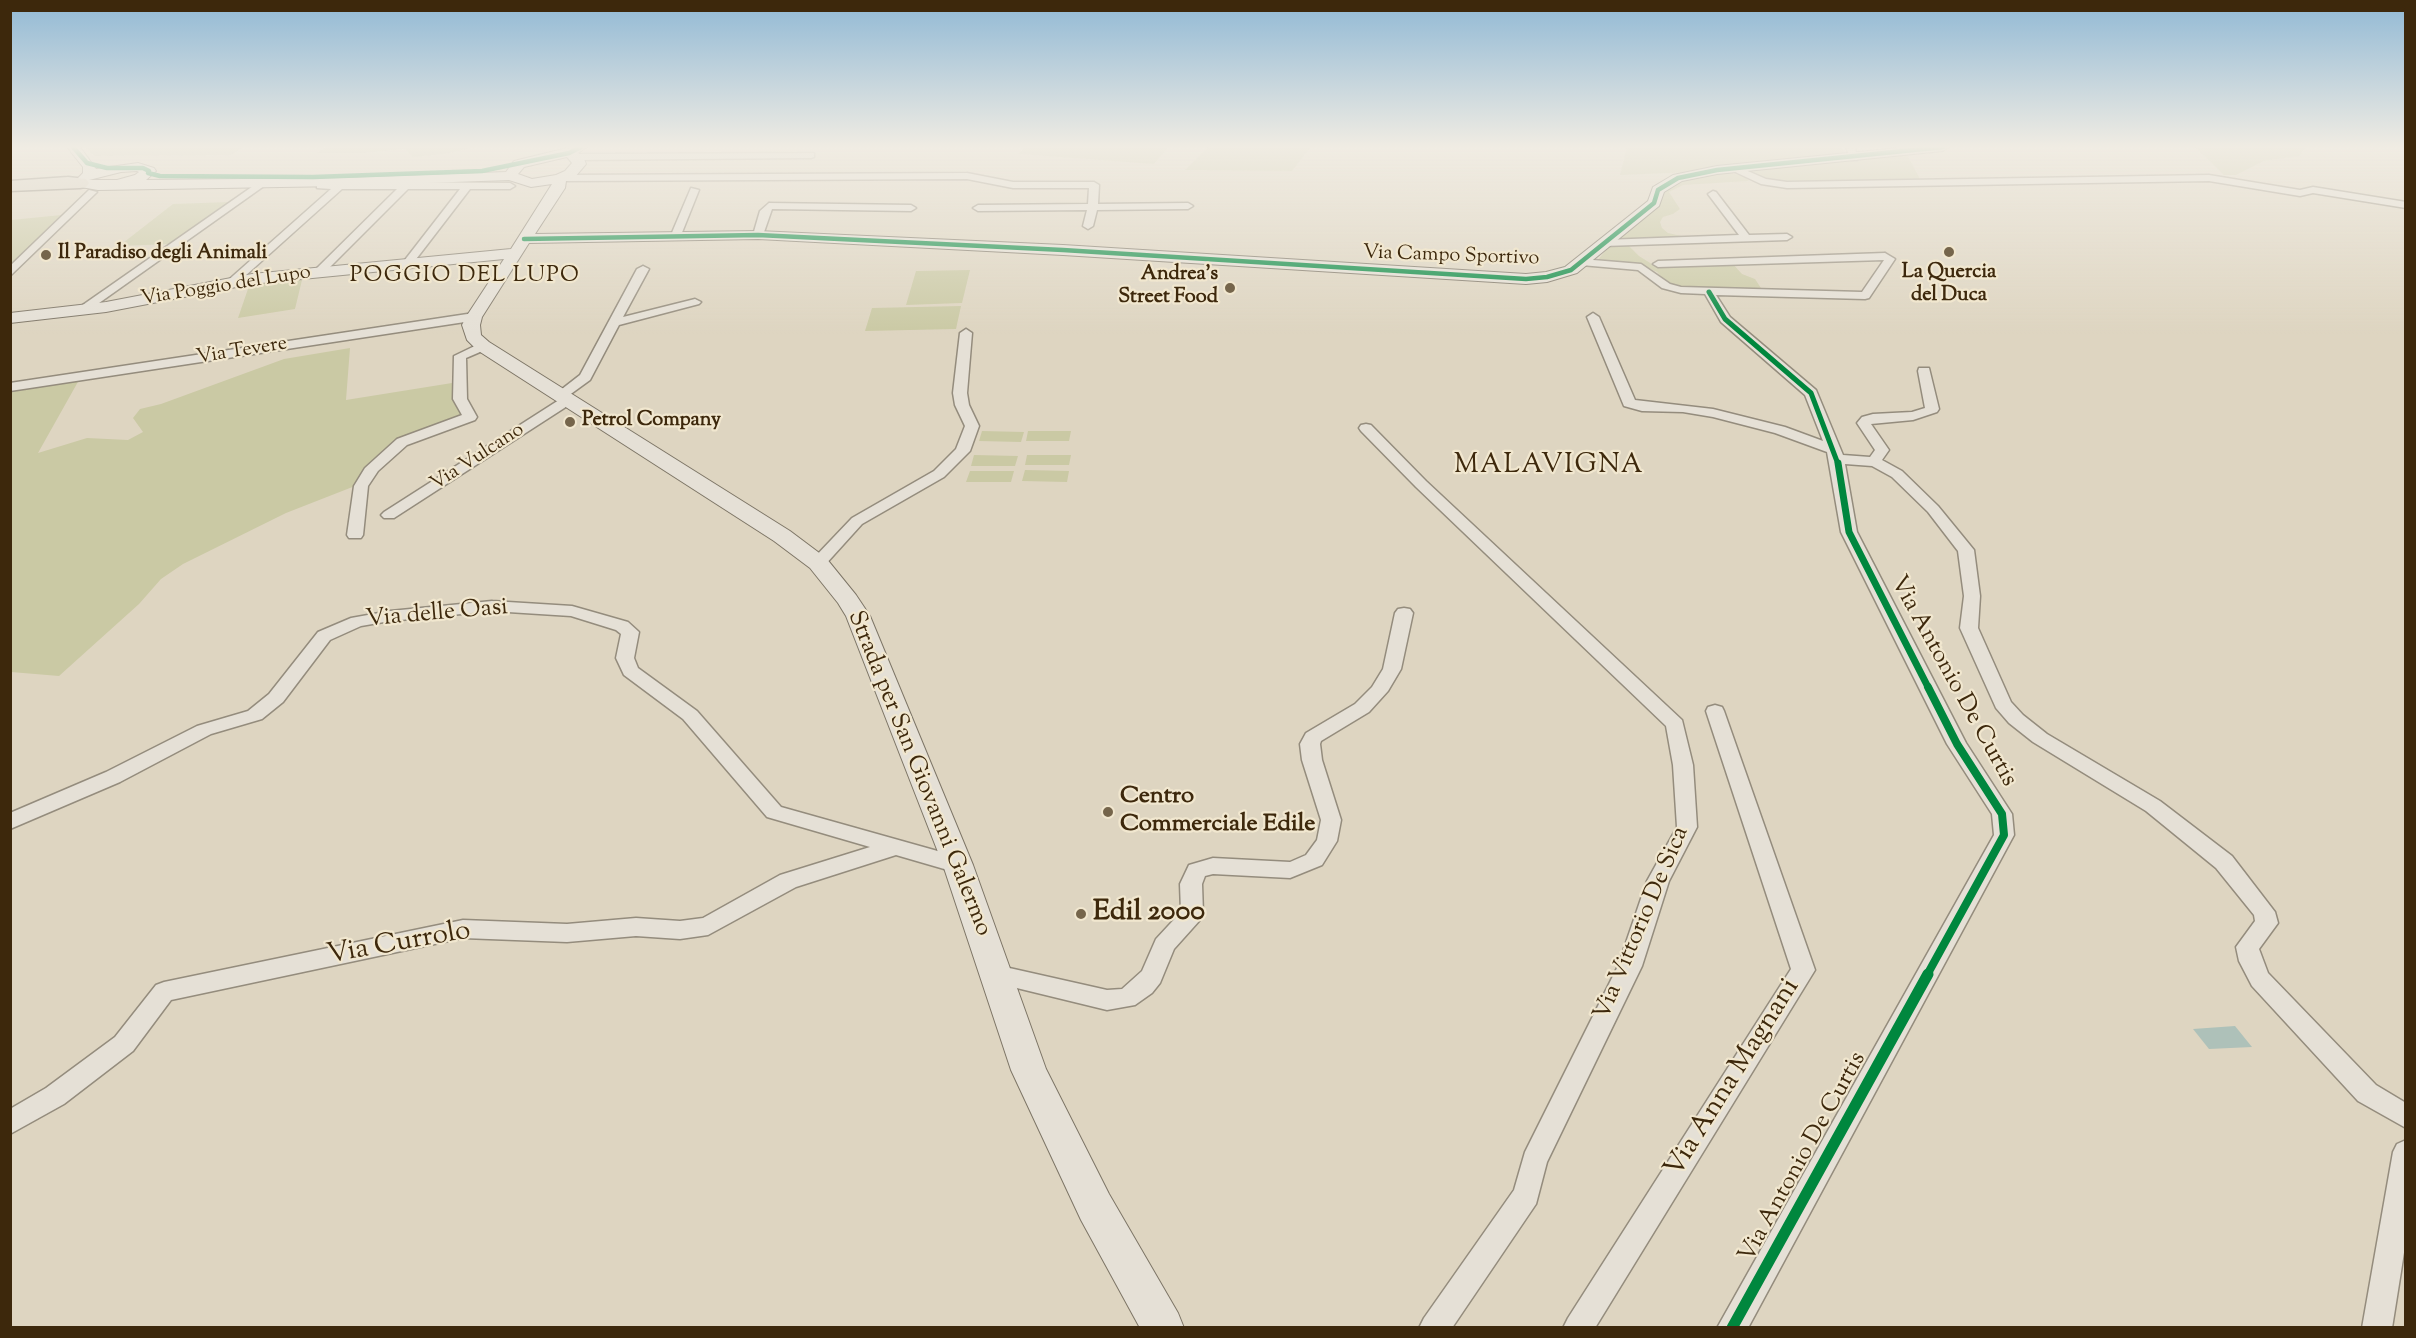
<!DOCTYPE html>
<style>
body{margin:0}
#map{position:relative;width:2416px;height:1338px;overflow:hidden;background:#ded5c1;font-family:"Sorts Mill Goudy",serif}
canvas{display:block}
.frame{position:absolute;inset:0;border:12px solid #3d280c;pointer-events:none}
</style>
<div id="map">
<canvas width="2416" height="1338"></canvas>
<div class="frame"></div>
</div>
<script>
const c = document.querySelector('canvas').getContext('2d');
c.lineJoin = 'round';
function fillPath(path, color) { c.fillStyle = color; c.fill(path, 'evenodd'); }
const shape = rows => new Path2D(rows.map(r => 'M' + r).join(''));
function strokePath(path, color, width, dash) { c.strokeStyle = color; c.lineWidth = width; c.lineCap = dash ? 'butt' : 'round'; c.setLineDash(dash || []); c.stroke(path); }
function drawText(font, color, halo, rows, align = 'center') {
  c.font = font + ' "Sorts Mill Goudy",serif'; c.lineWidth = 4.5; c.setLineDash([]); c.textBaseline = 'middle'; c.strokeStyle = halo; c.fillStyle = color; for (const [text, x, y, turn = 0] of rows) {
    c.save(); c.translate(x, y); c.rotate((+turn || 0) * Math.PI / 180); c.textAlign = isNaN(turn) ? turn : align; if (halo) c.strokeText(text, 0, 0); c.fillText(text, 0, 0); c.restore();
  }
}
fillPath(shape([
 [84,147,244,147,231,155,95,156],
 [326,147,476,147,445,154,413,157,405,149,364,153,317,153],
 [1025,147,1169,147,1154,164,1018,154],
 [1208,147,1311,147,1292,171,1185,170],
 [1627,147,1842,147,1846,157,1693,172,1620,175],
 [2195,147,2306,147,2299,156,2264,161,2236,175,2224,175],
 [1907,154,1921,181,1787,183,1770,181,1745,169],
 [1728,173,1743,175,1749,181,1683,185,1669,192,1680,209,1673,214,1663,217,1660,222,1662,228,1668,233,1686,237,1614,239,1669,186,1694,176],
 [229,202,170,244,119,246,173,204],
 [61,215,11,265,11,220],
 [1627,244,1639,256,1655,266,1732,263,1742,274,1755,279,1763,291,1682,288,1668,284,1657,272,1642,265,1597,261,1610,245],
 [970,270,962,303,906,305,916,271],
 [302,280,295,309,238,318,250,283,264,281,270,284],
 [961,306,956,329,865,331,872,308],
 [350,348,346,400,452,383,453,399,462,417,395,443,363,470,355,486,286,513,183,564,161,579,139,604,59,676,11,672,10,390,79,380,38,453,87,438,128,440,143,432,133,418,140,409,161,404,284,359],
 [982,431,1024,432,1021,442,979,441],
 [1028,431,1071,431,1069,441,1026,441],
 [974,455,1018,456,1015,466,971,466],
 [1027,455,1071,455,1069,465,1025,465],
 [1025,470,1069,471,1067,482,1022,481],
 [970,471,1014,471,1011,482,966,482]
]), '#cac9a4');
fillPath(shape([
 [2235,1026,2252,1047,2209,1049,2193,1029]
]), '#aec1b9');
const street = shape([
 [1846,147,1855,147,1857,160,1851,160,1846,147],
 [814,153,814,157,811,158,576,160,571,157,576,154,814,153],
 [1734,165,1766,179,1787,182,2209,175,2300,190,2313,187,2406,202,2406,208,2313,193,2300,196,2209,181,1787,188,1761,184,1731,170,1729,168,1734,165],
 [967,173,1013,182,1094,182,1099,185,1098,204,1188,203,1193,206,1188,209,1097,210,1093,226,1088,229,1083,226,1087,210,978,211,973,208,978,205,1088,204,1089,188,1013,188,967,179,564,181,559,178,564,175,967,173],
 [406,182,510,183,515,186,510,189,470,189,410,267,406,268,401,265,460,189,408,189,323,274,315,274,315,270,397,189,342,189,235,285,231,286,225,283,331,189,317,188,317,184,406,182],
 [256,184,264,186,85,313,77,313,77,309,256,184],
 [691,188,699,190,681,235,672,237,671,235,691,188],
 [89,190,97,192,10,276,10,266,89,190],
 [1713,191,1716,192,1749,235,1787,234,1792,237,1787,240,1604,246,1599,243,1604,240,1739,235,1708,194,1713,191],
 [769,203,911,205,916,208,911,211,772,209,763,235,754,237,753,235,760,211,769,203],
 [1885,253,1895,259,1869,298,1865,299,1716,295,1730,317,1816,390,1843,455,1870,457,1875,450,1857,423,1862,417,1873,414,1912,412,1925,408,1918,371,1919,368,1929,368,1939,409,1937,412,1913,420,1871,424,1889,450,1882,460,1902,471,1938,506,1974,550,1980,596,1978,628,2011,702,2023,715,2047,734,2160,801,2232,856,2275,912,2278,923,2259,949,2268,973,2376,1085,2406,1103,2406,1128,2358,1101,2252,986,2239,961,2236,947,2255,921,2254,915,2216,868,2146,811,2033,742,2009,723,1996,708,1960,628,1964,596,1958,551,1928,512,1892,477,1872,466,1845,464,1857,532,1966,743,2012,814,2014,835,1748,1328,1717,1328,1994,835,1992,814,1947,744,1841,532,1827,452,1775,433,1713,417,1683,412,1642,411,1624,406,1587,317,1593,313,1599,317,1635,400,1713,409,1785,427,1823,441,1805,395,1721,322,1705,294,1681,293,1662,288,1638,270,1581,265,1576,262,1581,259,1641,264,1670,284,1681,287,1862,292,1884,260,1658,267,1653,264,1658,261,1885,253],
 [643,266,649,269,623,317,695,299,701,302,699,304,619,325,590,380,568,396,574,400,572,403,394,518,384,518,381,515,384,512,559,400,553,396,580,375,637,269,643,266],
 [474,313,478,314,478,320,10,391,10,383,474,313],
 [966,329,972,333,967,393,969,405,979,426,970,451,944,477,862,524,824,566,812,566,810,563,812,560,852,518,934,471,956,449,965,426,955,405,953,393,960,333,966,329],
 [483,342,489,346,487,349,466,358,467,399,477,417,475,420,407,445,378,471,368,486,363,535,361,538,349,538,347,535,354,486,365,468,397,439,462,415,453,399,454,356,483,342],
 [1366,424,1371,425,1426,481,1682,720,1693,765,1697,827,1669,881,1642,966,1547,1162,1536,1204,1452,1328,1419,1328,1424,1318,1514,1190,1525,1152,1618,966,1647,881,1677,827,1673,765,1666,726,1416,487,1361,431,1359,428,1361,425,1366,424],
 [492,601,572,606,628,622,639,632,634,658,638,668,697,711,781,807,966,859,969,865,966,871,958,873,896,855,796,887,708,935,680,939,636,936,567,942,463,938,171,1000,133,1051,64,1104,10,1134,10,1109,46,1088,115,1037,156,985,164,982,463,920,567,924,636,918,680,921,703,918,780,875,870,847,767,817,683,719,624,675,616,658,621,634,616,630,571,616,492,611,390,621,361,626,330,640,283,702,262,719,211,734,120,782,10,829,10,813,106,772,197,726,248,711,269,694,318,632,351,618,390,611,492,601],
 [1404,608,1410,609,1413,613,1401,669,1388,691,1369,712,1321,741,1320,744,1322,760,1341,820,1337,841,1322,865,1290,878,1213,874,1205,876,1202,884,1203,914,1200,920,1174,949,1160,983,1152,993,1135,1005,1107,1010,988,981,984,974,988,967,996,965,1107,990,1122,989,1142,971,1156,939,1181,912,1180,884,1189,865,1213,858,1290,862,1306,855,1317,840,1321,820,1302,760,1300,744,1306,733,1355,704,1372,687,1383,669,1395,613,1398,609,1404,608],
 [1715,705,1722,707,1724,711,1815,970,1595,1328,1563,1328,1568,1318,1791,969,1706,711,1708,707,1715,705],
 [2406,1140,2406,1240,2392,1328,2362,1328,2393,1152,2397,1144,2406,1140]
]);
const secondary = shape([
 [67,147,80,147,96,169,138,163,154,168,156,171,146,180,342,178,506,172,514,161,571,147,587,147,578,153,583,156,586,164,575,177,566,181,565,188,535,234,758,231,1063,245,1526,274,1546,272,1565,267,1648,201,1653,187,1673,175,1717,166,1908,147,1949,147,1943,151,1717,174,1682,181,1664,192,1659,206,1577,273,1547,282,1526,284,1063,255,758,239,529,243,482,317,480,325,481,335,489,342,790,531,826,558,856,595,870,616,973,865,1046,1069,1109,1194,1178,1313,1184,1328,1140,1328,1081,1220,1011,1070,943,865,846,616,838,603,810,568,774,541,477,350,467,340,462,325,466,317,504,259,252,284,106,312,10,323,10,313,106,302,252,274,511,249,552,184,531,187,509,180,342,186,98,190,75,186,73,183,83,173,83,167,67,147],
 [567,157,572,163,565,171,556,175,532,179,518,174,524,167,567,157],
 [137,171,139,172,135,175,117,180,89,180,121,172,137,171]
]);
const highway = shape([
 [68,177,86,179,89,183,86,187,80,188,10,191,10,181,68,177]
]);
strokePath(street, '#948c7d', 3);
strokePath(secondary, '#7d7566', 2);
strokePath(highway, '#7d7566', 3);
fillPath(street, '#e5e0d6');
fillPath(secondary, '#e5e0d6');
fillPath(highway, '#d9d1c1');
strokePath(shape([
 [73,147,87,163,107,168,143,168,149,171,148,173,160,176,313,177,482,171,569,153,581,147],
 [524,239,758,235,1063,250,1526,279,1547,277,1571,270,1654,203,1658,190,1678,178,1717,170,1943,147]
]), '#00873e', 4.5);
strokePath(shape([
 [1709,292,1725,319,1811,393,1838,464]
]), '#00873e', 5);
strokePath(shape([
 [1838,463,1849,532,1929,689]
]), '#00873e', 7);
strokePath(shape([
 [1927,975,2004,835,2002,814,1957,744,1928,687]
]), '#00873e', 8);
strokePath(shape([
 [1732,1328,1928,974]
]), '#00873e', 11);
const sky = c.createLinearGradient(0, 0, 0, 334);
sky.addColorStop(0, '#91b9d5');
sky.addColorStop(0.44, '#f0ece3');
sky.addColorStop(1, '#f0ece300');
c.fillStyle = sky;
c.fillRect(0, 0, 2416, 334);
for (const [x, y, r, color] of [
 [1949,252,6,"#75654b"],
 [46,255,6,"#75654b"],
 [1230,288,6,"#75654b"],
 [570,422,6,"#75654b"],
 [1108,812,6,"#75654b"],
 [1081,914,6,"#75654b"]
]) { const dot = new Path2D(); dot.arc(x, y, r, 0, 2 * Math.PI); c.fillStyle = color; c.fill(dot); strokePath(dot, '#f1e7cf', 2); }
drawText('bold 20px', '#3d280c', '#f1e7cf', [
 ["Il Paradiso degli Animali",58,255],
 ["La Quercia",1949,274,"center"],
 ["del Duca",1949,297,"center"],
 ["Andrea's",1218,276,"right"],
 ["Street Food",1218,299,"right"],
 ["Petrol Company",582,422]
], 'left');
drawText('20px', '#3d280c', '#f1e7cf', [
 ["Via Campo Sportivo",1451,257,2],
 ["Via Poggio del Lupo",226,287,-9],
 ["Via Tevere",242,352,-9],
 ["Via Vulcano",478,458,-33]
]);
c.letterSpacing = '1.5px';
drawText('22px', '#3d280c', '#f1e7cf', [
 ["POGGIO DEL LUPO",465,277]
]);
c.letterSpacing = '0px';
drawText('24px', '#3d280c', '#f1e7cf', [
 ["Via delle Oasi",437,615,-5],
 ["Via Antonio De Curtis",1952,682,61],
 ["Strada per San Giovanni Galermo",918,774,68],
 ["Via Vittorio De Sica",1643,924,-67],
 ["Via Antonio De Curtis",1804,1158,-61]
]);
drawText('bold 24px', '#3d280c', '#f1e7cf', [
 ["Centro",1120,798],
 ["Commerciale Edile",1120,826]
], 'left');
c.letterSpacing = '1.5px';
drawText('27px', '#3d280c', '#f1e7cf', [
 ["MALAVIGNA",1549,467]
]);
c.letterSpacing = '0px';
drawText('bold 28px', '#3d280c', '#f1e7cf', [
 ["Edil 2000",1093,914]
], 'left');
drawText('28px', '#3d280c', '#f1e7cf', [
 ["Via Currolo",399,945,-10],
 ["Via Anna Magnani",1734,1079,-58]
]);
</script>
